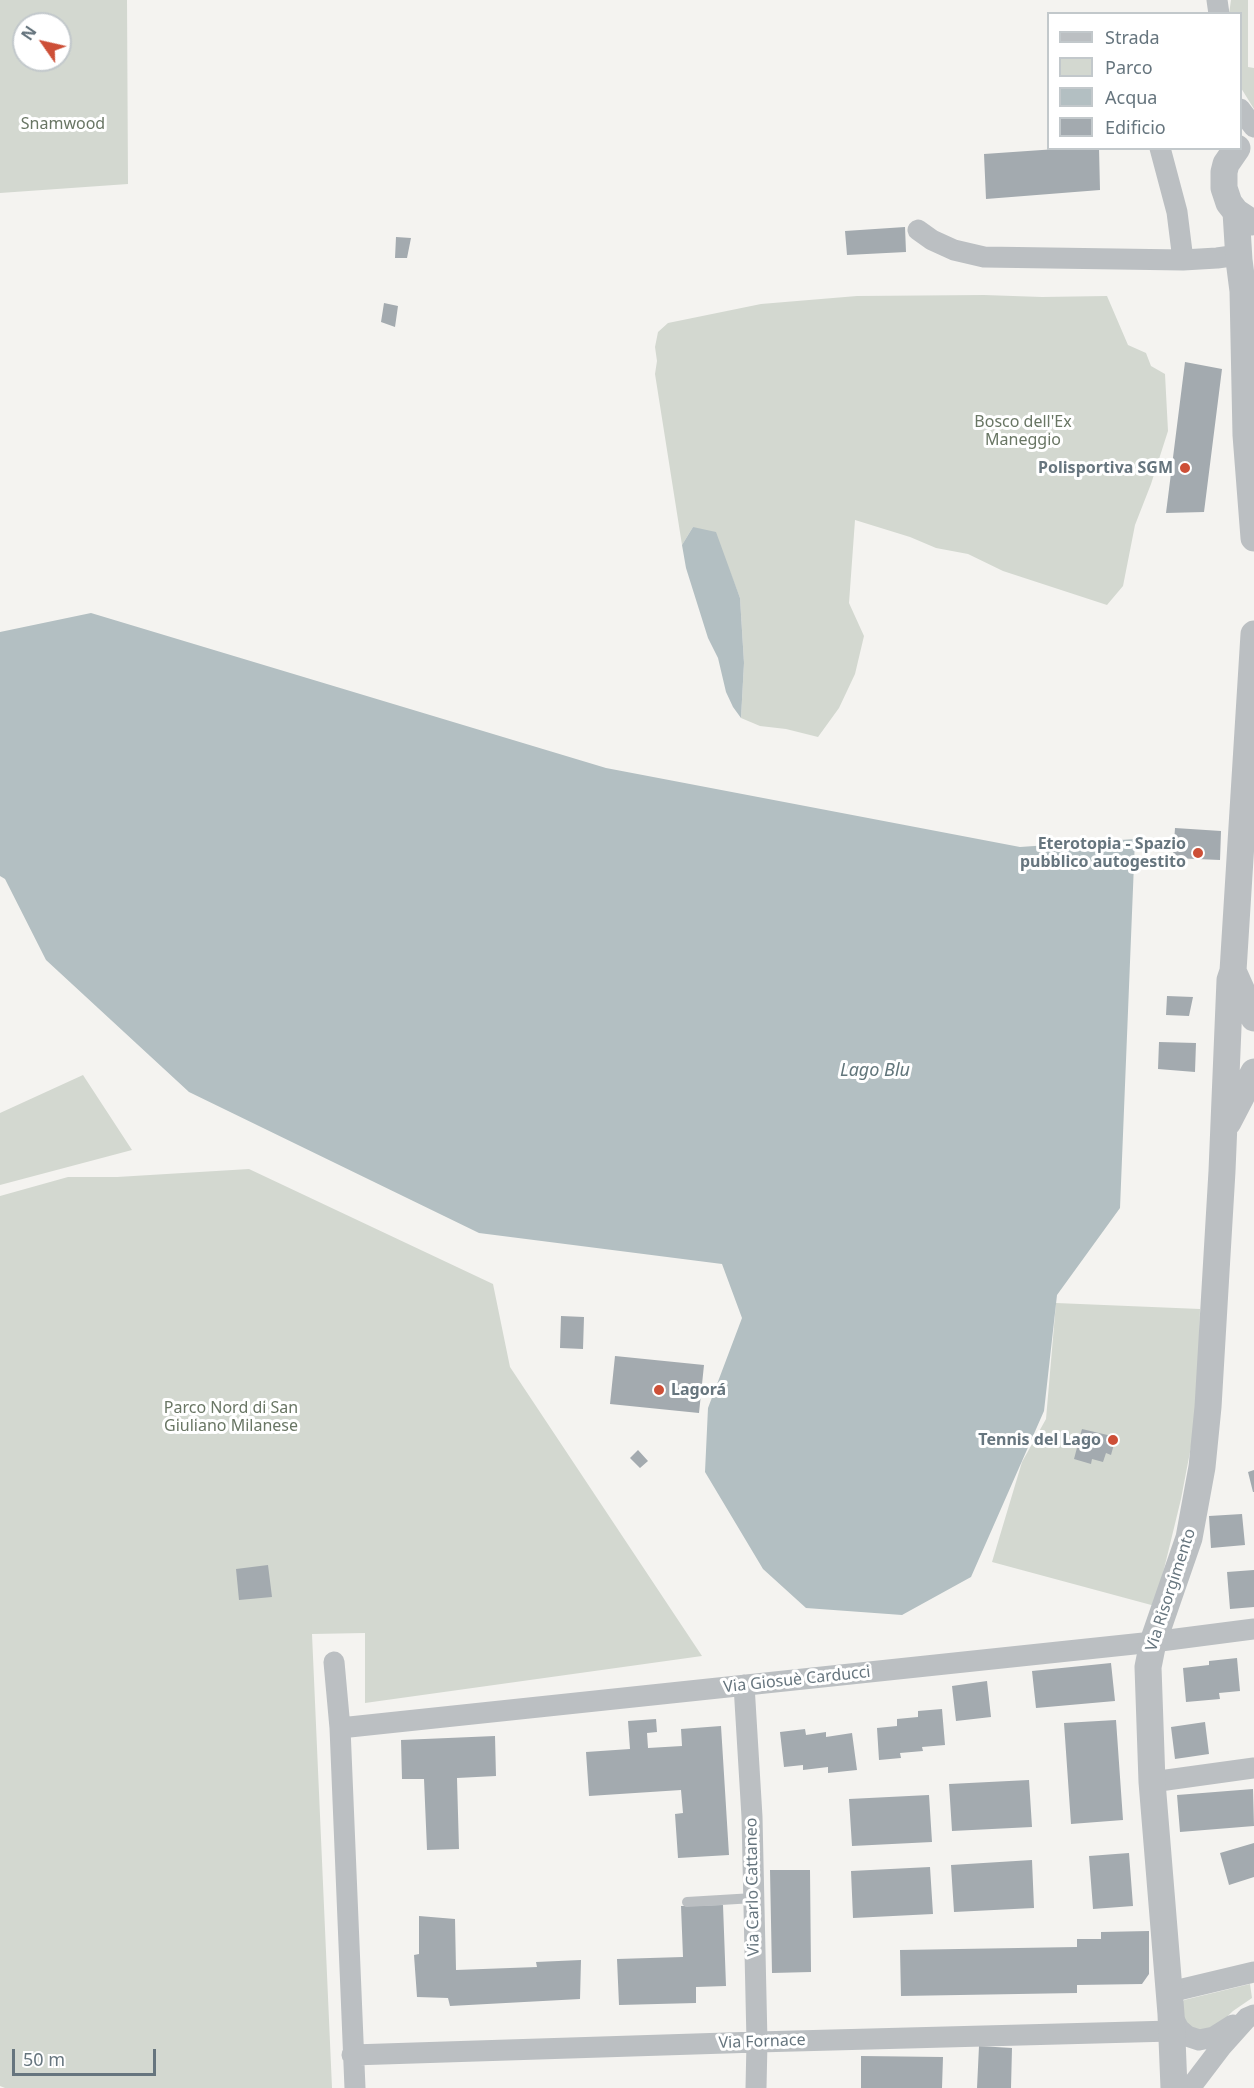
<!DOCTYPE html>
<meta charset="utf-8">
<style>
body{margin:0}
#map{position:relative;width:1254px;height:2088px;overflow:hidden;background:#f4f3f0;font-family:"Noto Sans",sans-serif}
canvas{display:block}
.legend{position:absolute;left:1047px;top:12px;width:195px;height:138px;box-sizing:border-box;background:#fff;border:2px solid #c2c8cb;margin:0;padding:8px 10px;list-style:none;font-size:18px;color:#66757e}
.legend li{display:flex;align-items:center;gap:12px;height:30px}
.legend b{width:30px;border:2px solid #c2c8cb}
.north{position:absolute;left:12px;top:12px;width:60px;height:60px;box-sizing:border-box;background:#fff;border:2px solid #c2c8cb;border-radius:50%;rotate:304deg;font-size:16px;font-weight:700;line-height:24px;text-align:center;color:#66757e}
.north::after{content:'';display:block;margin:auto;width:21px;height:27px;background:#cd4f37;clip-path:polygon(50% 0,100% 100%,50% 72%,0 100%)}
.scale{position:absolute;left:12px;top:2049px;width:144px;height:27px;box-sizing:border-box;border:3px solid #66757e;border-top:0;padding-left:8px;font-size:18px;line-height:21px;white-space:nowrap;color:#66757e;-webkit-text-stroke:4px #fff;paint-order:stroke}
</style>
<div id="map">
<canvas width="1254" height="2088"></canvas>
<ul class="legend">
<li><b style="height:8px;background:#bbbfc2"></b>Strada</li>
<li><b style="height:16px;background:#d3d8d0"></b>Parco</li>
<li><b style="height:16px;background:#b3bfc2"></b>Acqua</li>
<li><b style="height:16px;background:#a3aaaf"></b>Edificio</li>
</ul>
<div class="north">N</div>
<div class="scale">50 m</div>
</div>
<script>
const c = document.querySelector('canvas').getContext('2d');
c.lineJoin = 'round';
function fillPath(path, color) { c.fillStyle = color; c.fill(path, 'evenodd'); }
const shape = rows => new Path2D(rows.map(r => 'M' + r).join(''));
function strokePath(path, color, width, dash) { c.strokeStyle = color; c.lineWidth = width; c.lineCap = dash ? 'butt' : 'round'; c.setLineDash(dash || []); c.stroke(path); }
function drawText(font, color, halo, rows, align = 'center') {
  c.font = font + ' "Noto Sans",sans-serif'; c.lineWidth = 6; c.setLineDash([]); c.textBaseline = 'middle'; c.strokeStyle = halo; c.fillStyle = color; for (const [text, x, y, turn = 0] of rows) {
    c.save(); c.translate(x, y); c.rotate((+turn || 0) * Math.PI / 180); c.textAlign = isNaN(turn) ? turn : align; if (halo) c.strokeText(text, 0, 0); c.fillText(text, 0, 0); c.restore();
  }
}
fillPath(shape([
 [0,0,127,0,128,184,0,193],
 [24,24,60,24,60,60,24,60],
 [1231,0,1248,0,1248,67,1254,68,1254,109,1241,88,1240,14,1229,14],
 [984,295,1042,297,1107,296,1128,345,1146,353,1151,366,1165,374,1168,431,1151,484,1135,525,1123,586,1107,605,1003,571,968,554,936,548,910,537,855,520,849,603,864,636,855,674,839,708,818,737,786,729,760,726,741,718,744,663,740,598,723,554,693,527,682,545,655,374,657,361,655,347,658,332,668,323,761,304,857,296],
 [83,1075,132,1150,0,1185,0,1113],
 [249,1169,493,1284,510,1367,702,1656,365,1703,365,1633,312,1634,332,2088,5,2088,0,2086,0,1196,68,1177,117,1177],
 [1056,1303,1200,1309,1198,1410,1181,1499,1155,1606,992,1562,1022,1462,1046,1419],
 [1250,1984,1252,1998,1233,2011,1212,2031,1194,2034,1178,2008,1184,2000]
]), '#d3d8d0');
fillPath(shape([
 [693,527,716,532,740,598,744,663,741,718,733,707,726,692,718,658,708,638,686,568,682,545],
 [91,613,606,768,1020,847,1135,839,1120,1208,1057,1295,1044,1411,971,1577,902,1615,806,1608,763,1569,705,1472,708,1408,742,1318,722,1264,479,1233,189,1092,46,960,5,879,0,876,0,632]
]), '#b3bfc2');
fillPath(shape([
 [1071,148,1099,148,1100,190,986,199,984,154],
 [905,227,906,252,847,255,845,231],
 [396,237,411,238,407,258,395,258],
 [384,303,398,306,395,327,381,322],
 [1185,362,1222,369,1204,512,1166,513],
 [1175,828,1221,831,1220,860,1173,858],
 [1167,996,1193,997,1189,1016,1166,1015],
 [1159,1042,1196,1043,1195,1072,1158,1069],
 [561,1316,584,1317,583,1349,560,1348],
 [615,1356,704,1365,699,1413,610,1404],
 [1082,1429,1116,1437,1111,1455,1106,1453,1103,1462,1092,1459,1091,1464,1074,1459],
 [638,1450,648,1461,640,1468,630,1458],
 [1254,1470,1254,1492,1253,1492,1248,1472],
 [1242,1514,1245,1545,1211,1548,1209,1516],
 [268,1565,272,1597,239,1600,236,1569],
 [1254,1570,1254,1607,1230,1609,1227,1572],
 [1237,1658,1240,1691,1219,1693,1220,1699,1186,1702,1183,1668,1209,1665,1209,1661],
 [1111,1663,1115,1701,1036,1708,1032,1671],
 [987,1681,991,1717,956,1721,952,1686],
 [942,1709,945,1745,922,1747,923,1751,900,1753,901,1758,879,1760,877,1728,897,1726,897,1719,918,1717,918,1711],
 [656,1719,657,1732,647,1733,648,1748,682,1746,681,1729,721,1726,729,1855,678,1858,675,1814,683,1813,681,1790,589,1796,586,1752,630,1749,628,1721],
 [1116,1720,1123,1820,1071,1824,1064,1723],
 [1205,1722,1209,1754,1175,1759,1171,1727],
 [805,1729,806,1735,826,1732,826,1737,852,1733,857,1770,828,1773,828,1767,803,1770,803,1765,784,1767,780,1732],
 [495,1736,496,1776,457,1778,459,1849,427,1850,424,1779,402,1779,401,1740],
 [1029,1780,1032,1827,952,1831,949,1784],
 [1253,1789,1254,1826,1180,1832,1177,1795],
 [929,1795,932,1842,852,1846,849,1799],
 [1254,1843,1254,1877,1229,1885,1220,1853],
 [1129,1853,1133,1906,1093,1909,1089,1856],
 [1032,1860,1034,1908,954,1912,951,1865],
 [930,1867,933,1914,853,1918,851,1871],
 [770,1870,810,1870,811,1972,772,1973],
 [723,1905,726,1986,696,1987,696,2003,619,2005,617,1959,683,1957,681,1906],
 [419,1916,455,1919,456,1970,537,1967,536,1962,581,1960,580,1999,450,2006,448,1998,417,1997,414,1955,419,1954],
 [1149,1931,1149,1974,1142,1984,1077,1985,1077,1993,901,1996,900,1950,1077,1947,1077,1939,1101,1939,1101,1932],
 [979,2046,1012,2048,1011,2088,977,2088],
 [861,2056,943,2057,942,2088,861,2088]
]), '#a3aaaf');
strokePath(shape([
 [687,1902,754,1898]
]), '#bbbfc2', 10);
strokePath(shape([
 [1217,0,1219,14],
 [1240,109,1254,127],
 [1160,148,1177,212,1183,260],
 [918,230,932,240,954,250,984,257,1183,260,1217,258,1239,255],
 [334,1662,340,1728,355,2088],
 [744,1685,752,1817,757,2042,756,2088],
 [340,1728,1153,1642,1254,1629],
 [1152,1782,1254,1768],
 [1170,1992,1254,1972],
 [1171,2014,1179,2029,1187,2036,1199,2040,1214,2037,1233,2025],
 [352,2055,757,2042,1172,2031],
 [1190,2088,1222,2046,1247,2018,1254,2015]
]), '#bbbfc2', 21);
strokePath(shape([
 [1237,148,1226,164,1224,172,1224,188,1229,203,1236,212,1251,222],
 [1236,212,1239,260,1243,291,1246,435,1254,538],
 [1233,971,1254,1018],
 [1228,1122,1254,1072],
 [1174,2088,1171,2014,1152,1782,1148,1667,1153,1642,1189,1538,1202,1467,1208,1407,1222,1171,1230,980,1233,971,1254,634]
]), '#bbbfc2', 27);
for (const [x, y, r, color] of [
 [1185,468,6,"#cd4f37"],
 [1198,853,6,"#cd4f37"],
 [659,1390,6,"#cd4f37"],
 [1113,1440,6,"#cd4f37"]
]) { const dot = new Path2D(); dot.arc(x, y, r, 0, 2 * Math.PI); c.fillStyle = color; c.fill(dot); strokePath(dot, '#fff', 2); }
drawText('16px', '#697664', '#fff', [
 ["Snamwood",63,124],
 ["Bosco dell'Ex",1023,422],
 ["Maneggio",1023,440],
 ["Parco Nord di San",231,1408],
 ["Giuliano Milanese",231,1426]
]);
drawText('bold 16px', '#66757e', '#fff', [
 ["Polisportiva SGM",1173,468],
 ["Eterotopia - Spazio",1186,844],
 ["pubblico autogestito",1186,862],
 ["Lagorá",671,1390,"left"],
 ["Tennis del Lago",1101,1440]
], 'right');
drawText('16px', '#66757e', '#fff', [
 ["Via Risorgimento",1171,1590,-72],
 ["Via Giosuè Carducci",797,1680,-6],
 ["Via Carlo Cattaneo",753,1887,-91],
 ["Via Fornace",762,2042,-2]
]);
drawText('italic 18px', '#62767b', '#fff', [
 ["Lago Blu",875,1071]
]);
</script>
